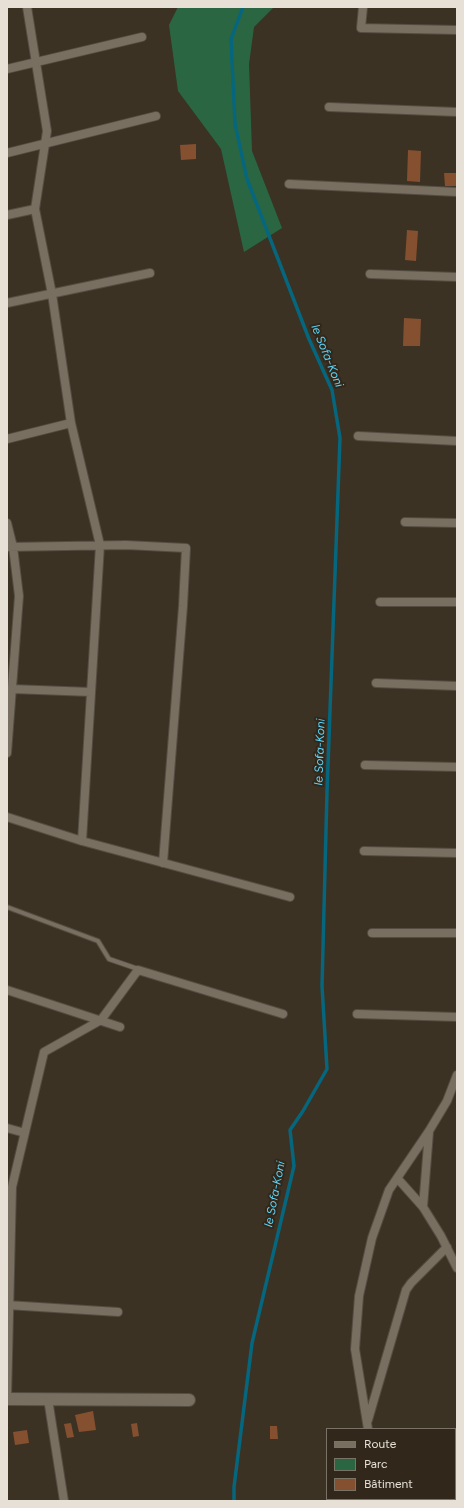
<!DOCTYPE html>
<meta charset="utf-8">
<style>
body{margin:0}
#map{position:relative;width:464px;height:1508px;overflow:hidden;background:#3b3224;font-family:Figtree,sans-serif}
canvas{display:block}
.frame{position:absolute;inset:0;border:8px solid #e6e0d7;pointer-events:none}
.legend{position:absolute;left:326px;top:1428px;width:130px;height:72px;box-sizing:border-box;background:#31281b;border:1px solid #797266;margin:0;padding:5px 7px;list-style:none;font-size:12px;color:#e6e0d7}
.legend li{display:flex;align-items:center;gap:8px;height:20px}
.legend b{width:20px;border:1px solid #797266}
</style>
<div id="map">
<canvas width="464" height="1508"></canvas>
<div class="frame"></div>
<ul class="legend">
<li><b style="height:5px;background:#796f60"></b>Route</li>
<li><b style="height:11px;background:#2b6643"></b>Parc</li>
<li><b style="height:11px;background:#855030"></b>Bâtiment</li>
</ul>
</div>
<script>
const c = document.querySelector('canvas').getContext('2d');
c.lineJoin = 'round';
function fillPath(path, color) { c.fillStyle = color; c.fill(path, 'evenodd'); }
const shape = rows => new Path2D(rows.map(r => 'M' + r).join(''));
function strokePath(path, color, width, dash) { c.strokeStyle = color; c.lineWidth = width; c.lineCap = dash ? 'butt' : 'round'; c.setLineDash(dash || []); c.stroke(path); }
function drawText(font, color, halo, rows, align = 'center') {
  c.font = font + ' Figtree,sans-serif'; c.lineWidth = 4; c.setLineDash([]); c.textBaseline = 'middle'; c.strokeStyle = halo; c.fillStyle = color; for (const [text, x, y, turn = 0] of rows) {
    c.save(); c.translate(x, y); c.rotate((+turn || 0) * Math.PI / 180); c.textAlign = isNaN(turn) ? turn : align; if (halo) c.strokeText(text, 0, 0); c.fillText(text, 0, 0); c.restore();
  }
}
fillPath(shape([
 [178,7,274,7,254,27,249,64,252,151,282,228,244,252,221,149,178,91,169,25]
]), '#2b6643');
strokePath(shape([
 [234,1501,234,1487,252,1343,294,1166,290,1130,303,1111,327,1069,322,986,327,792,340,438,332,390,309,339,247,179,235,124,231,39,243,7]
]), '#06667d', 3.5);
fillPath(shape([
 [196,144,196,159,181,160,180,145],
 [408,150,421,151,420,182,407,181],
 [444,173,457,173,457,186,445,186],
 [407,230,418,231,416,261,405,260],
 [404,318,421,319,420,346,403,346],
 [93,1411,96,1430,79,1432,75,1415],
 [71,1423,74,1437,67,1438,64,1424],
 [137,1423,139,1436,133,1437,131,1424],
 [270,1426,277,1426,278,1439,270,1439],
 [27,1430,29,1443,15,1445,13,1432]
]), '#855030');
const lane = shape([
 [7,907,98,941,109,959,138,969]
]);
const street = shape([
 [27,7,47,131,35,209,52,294,71,423,100,545,82,841],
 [363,7,361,28,457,30],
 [7,69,142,37],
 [329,107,457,112],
 [7,153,156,116],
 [289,184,457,192],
 [7,215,35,209],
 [370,274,457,277],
 [7,303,150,273],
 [358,436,457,441],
 [7,439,71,423],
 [405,522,457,523],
 [7,523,13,547,19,596,7,753],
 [7,547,126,545,186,548,183,606,163,863],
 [380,602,457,602],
 [376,683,457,686],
 [12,689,91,692],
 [365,765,457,767],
 [7,817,82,841,290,897],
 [364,851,457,853],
 [372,933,457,933],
 [7,990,120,1027],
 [357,1014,457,1017],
 [7,1128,25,1133],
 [398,1179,423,1207,441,1236,457,1268],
 [423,1207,429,1132],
 [7,1305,118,1312],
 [7,1399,12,1187,44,1052,101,1020,138,970,283,1014],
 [48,1399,64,1501],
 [368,1420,406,1290,411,1283,447,1247],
 [368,1429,355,1349,359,1296,372,1238,389,1190,429,1131,447,1101,457,1075],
 [384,1499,385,1501]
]);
const secondary = shape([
 [7,1399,189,1400]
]);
strokePath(lane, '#554d42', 6);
strokePath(street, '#554d42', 10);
strokePath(secondary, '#554d42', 14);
strokePath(lane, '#796f60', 4);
strokePath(street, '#796f60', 8);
strokePath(secondary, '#796f60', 12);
drawText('italic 12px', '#5ed3f6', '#31281b', [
 ["le Sofa-Koni",327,356,68],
 ["le Sofa-Koni",320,752,-88],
 ["le Sofa-Koni",275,1194,-79]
]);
</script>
